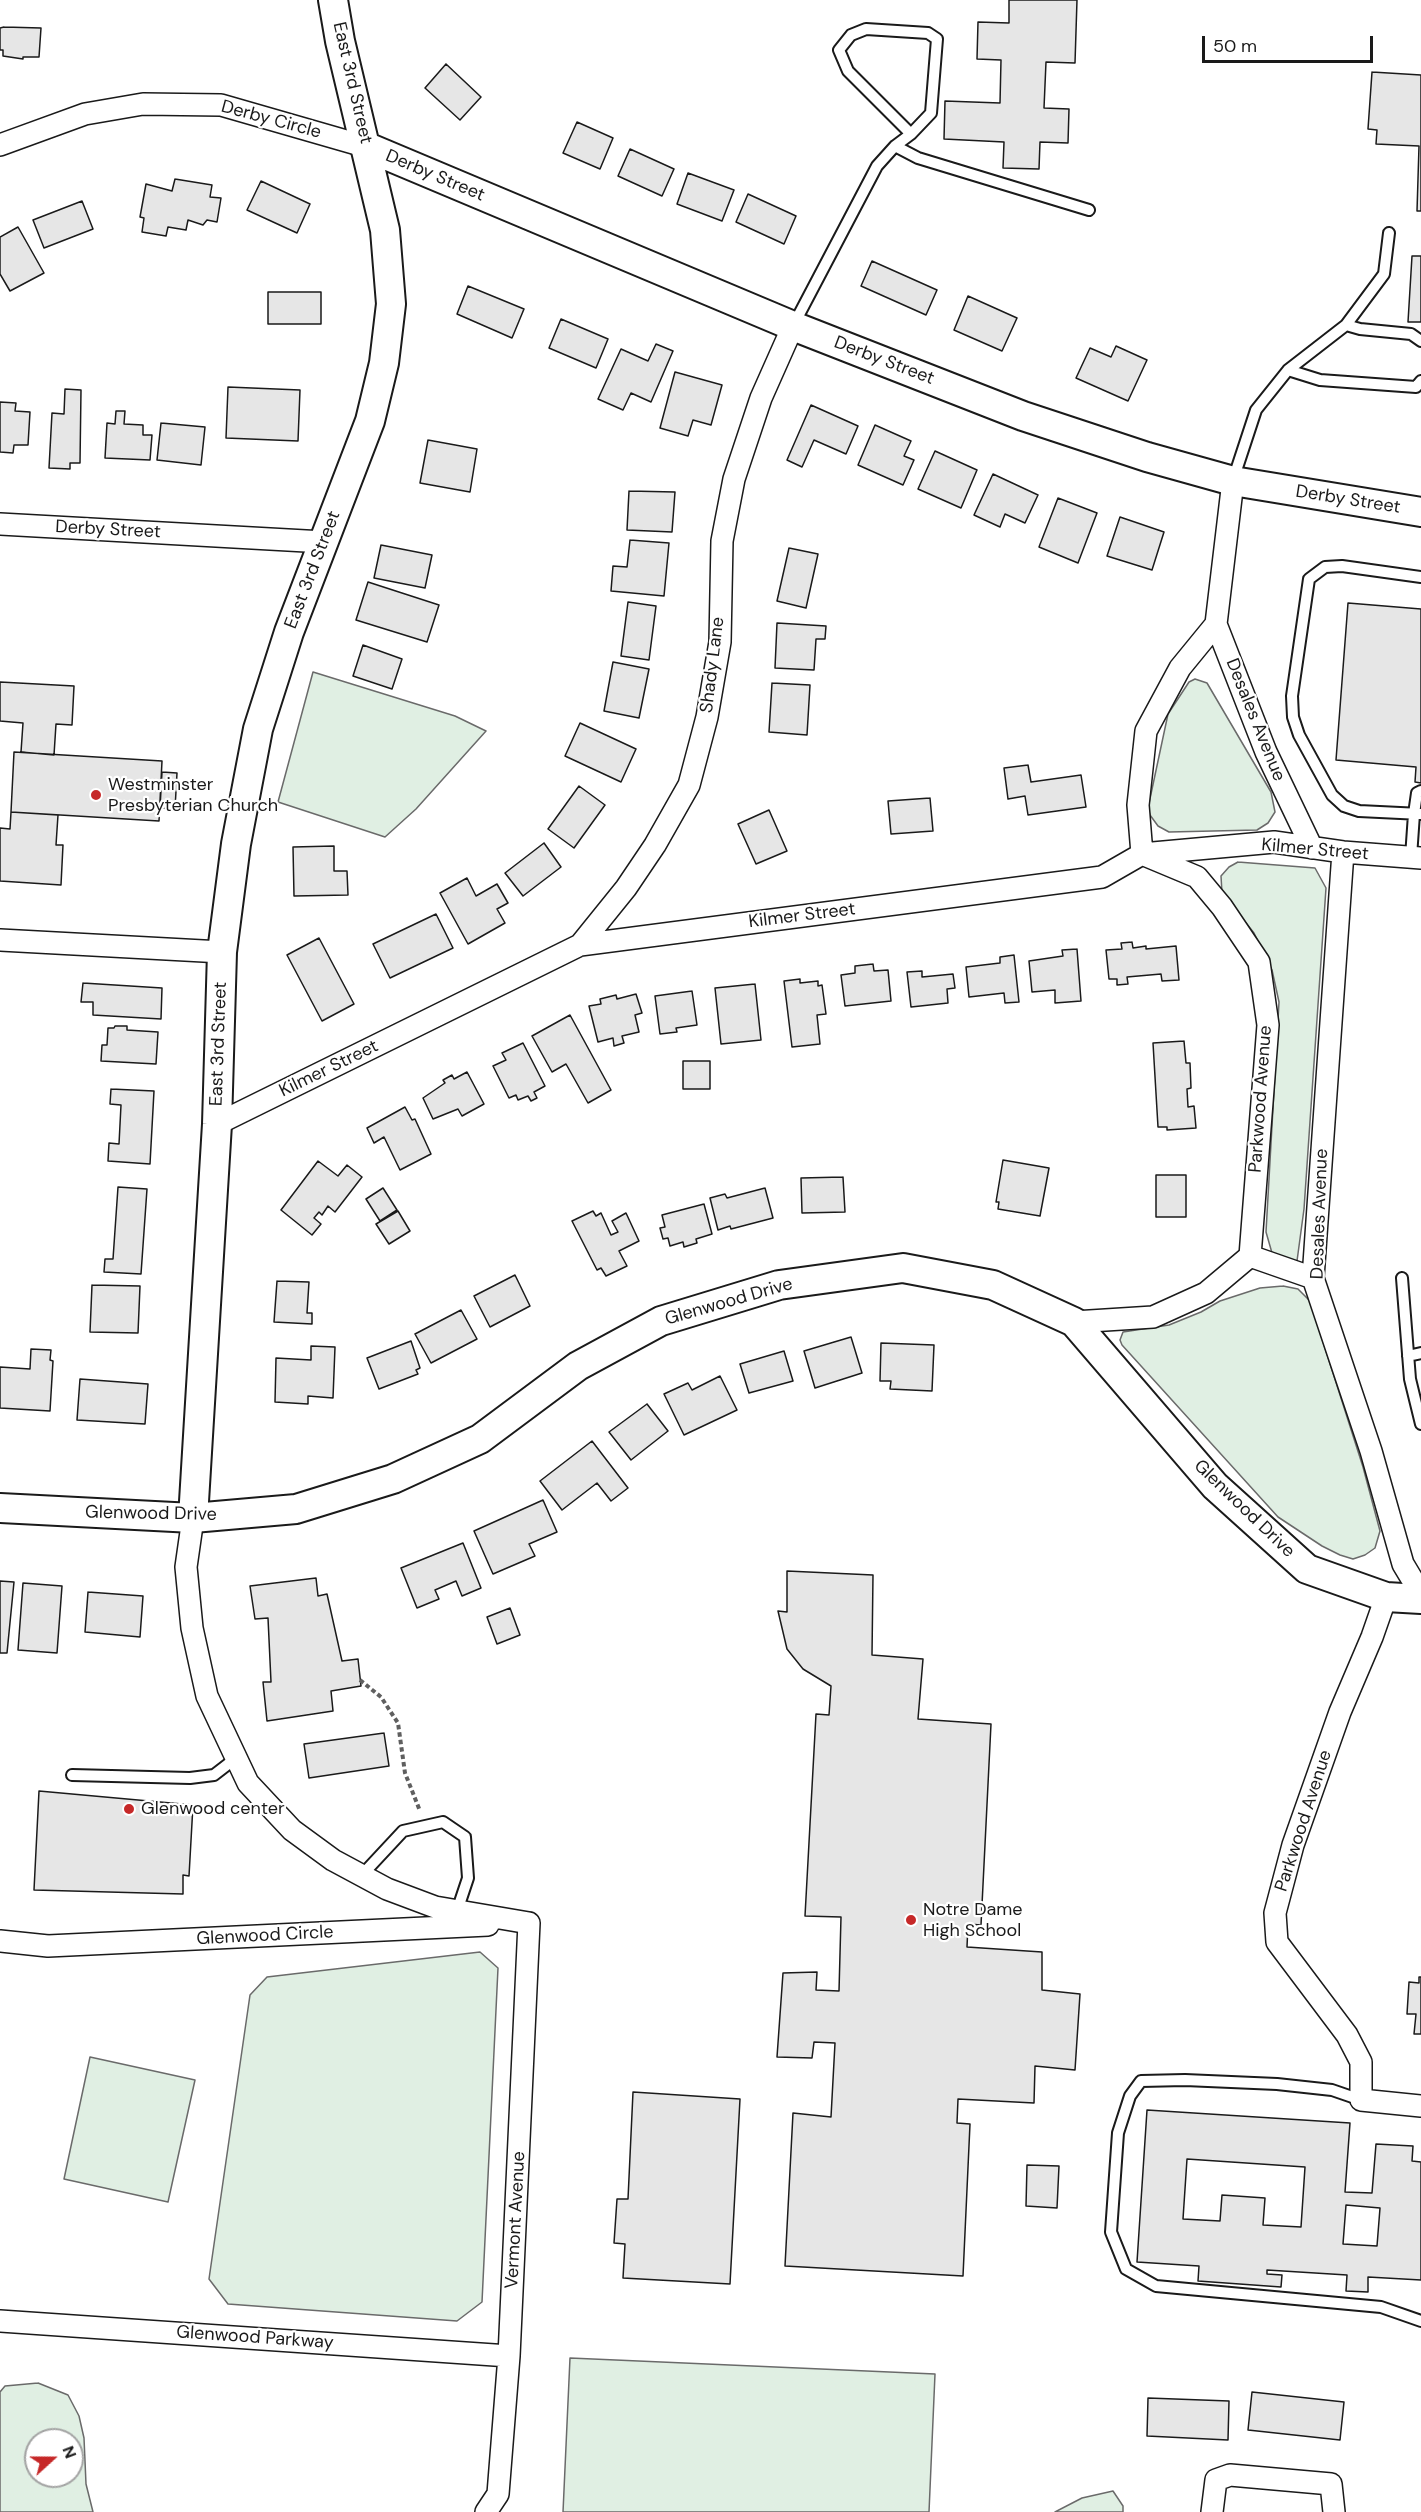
<!DOCTYPE html>
<style>
body{margin:0}
#map{position:relative;width:1421px;height:2512px;overflow:hidden;background:#fff;font-family:"DM Sans",sans-serif}
canvas{display:block}
.north{position:absolute;left:24px;top:2428px;width:60px;height:60px;box-sizing:border-box;background:#fff;border:2px solid #a3a3a3;border-radius:50%;rotate:69deg;font-size:16px;font-weight:700;line-height:24px;text-align:center;color:#1a1a1a}
.north::after{content:'';display:block;margin:auto;width:21px;height:27px;background:#c62828;clip-path:polygon(50% 0,100% 100%,50% 72%,0 100%)}
.scale{position:absolute;left:1202px;top:36px;width:171px;height:27px;box-sizing:border-box;border:3px solid #1a1a1a;border-top:0;padding-left:8px;font-size:18px;line-height:21px;white-space:nowrap;color:#1a1a1a;-webkit-text-stroke:4px #fff;paint-order:stroke}
</style>
<div id="map">
<canvas width="1421" height="2512"></canvas>
<div class="north">N</div>
<div class="scale">50 m</div>
</div>
<script>
const c = document.querySelector('canvas').getContext('2d');
c.lineJoin = 'round';
function fillPath(path, color) { c.fillStyle = color; c.fill(path, 'evenodd'); }
const shape = rows => new Path2D(rows.map(r => 'M' + r).join(''));
function strokePath(path, color, width, dash) { c.strokeStyle = color; c.lineWidth = width; c.lineCap = dash ? 'butt' : 'round'; c.setLineDash(dash || []); c.stroke(path); }
function drawText(font, color, halo, rows, align = 'center') {
  c.font = font + ' "DM Sans",sans-serif'; c.lineWidth = 4.5; c.setLineDash([]); c.textBaseline = 'middle'; c.strokeStyle = halo; c.fillStyle = color; for (const [text, x, y, turn = 0] of rows) {
    c.save(); c.translate(x, y); c.rotate((+turn || 0) * Math.PI / 180); c.textAlign = isNaN(turn) ? turn : align; if (halo) c.strokeText(text, 0, 0); c.fillText(text, 0, 0); c.restore();
  }
}
const green = shape([
 [313,672,455,716,486,731,416,809,385,837,278,802,313,672],
 [1195,679,1207,683,1271,792,1275,812,1268,823,1257,830,1169,832,1158,826,1150,815,1148,808,1168,714,1189,682,1195,679],
 [1238,862,1315,868,1326,888,1304,1209,1297,1261,1287,1264,1272,1253,1266,1232,1279,1002,1272,970,1254,933,1222,893,1221,876,1229,867,1238,862],
 [1283,1286,1298,1289,1310,1301,1363,1467,1380,1531,1375,1548,1365,1555,1353,1559,1340,1555,1322,1546,1278,1517,1122,1345,1120,1340,1123,1332,1169,1325,1201,1312,1220,1301,1260,1288,1283,1286],
 [480,1952,498,1968,482,2302,457,2321,228,2304,209,2279,250,1995,267,1977,480,1952],
 [90,2057,195,2080,168,2202,64,2179,90,2057],
 [570,2358,935,2374,929,2512,563,2512,570,2358],
 [38,2383,68,2395,79,2416,84,2438,86,2484,93,2512,0,2512,0,2392,5,2386,38,2383],
 [36,2440,72,2440,72,2476,36,2476,36,2440],
 [1113,2491,1123,2506,1123,2512,1055,2512,1082,2498,1113,2491]
]);
fillPath(green, '#e0efe3');
strokePath(green, '#6a6a6a', 1.5);
const building = shape([
 [1009,0,1077,0,1075,63,1046,62,1044,108,1069,109,1068,143,1040,142,1039,169,1003,168,1004,142,944,139,945,101,1000,103,1001,60,977,59,978,22,1009,23,1009,0],
 [4,27,41,28,39,57,23,57,23,59,3,56,3,50,0,50,0,28,4,27],
 [446,64,481,97,460,120,425,88,446,64],
 [1372,72,1421,75,1421,211,1417,211,1419,146,1376,144,1377,130,1368,129,1372,72],
 [577,122,613,138,600,169,563,153,577,122],
 [630,149,674,169,662,196,618,176,630,149],
 [688,173,734,190,722,221,677,204,688,173],
 [175,179,212,185,210,197,221,198,217,222,207,220,203,225,188,220,186,230,168,227,166,236,142,232,144,218,140,217,146,184,172,191,175,179],
 [261,181,310,204,297,233,247,210,261,181],
 [748,194,796,216,784,244,736,222,748,194],
 [82,201,93,229,44,248,33,220,82,201],
 [18,227,44,273,10,291,0,274,0,237,18,227],
 [1412,256,1421,256,1421,322,1408,322,1412,256],
 [872,261,937,290,926,315,861,286,872,261],
 [468,286,524,309,512,338,457,314,468,286],
 [268,292,321,292,321,324,268,324,268,292],
 [968,296,1017,318,1002,351,954,330,968,296],
 [561,319,608,339,596,368,549,348,561,319],
 [656,344,673,351,651,402,631,393,623,410,598,399,621,349,648,361,656,344],
 [1116,346,1147,360,1128,401,1076,378,1090,348,1111,357,1116,346],
 [675,372,722,385,711,425,693,420,688,436,660,428,675,372],
 [228,387,300,390,298,441,226,438,228,387],
 [65,389,81,390,80,463,70,463,70,469,49,468,52,413,64,414,65,389],
 [0,402,16,403,15,411,30,412,28,445,14,445,13,453,0,452,0,402],
 [811,405,858,426,846,454,814,440,802,467,787,460,811,405],
 [116,411,125,411,124,424,143,425,143,435,152,435,150,460,105,458,107,423,115,424,116,411],
 [161,423,205,427,201,465,157,460,161,423],
 [875,425,911,441,904,456,914,460,903,485,858,465,875,425],
 [428,440,477,449,470,492,420,483,428,440],
 [935,451,977,470,961,508,918,489,935,451],
 [993,474,1038,495,1025,523,1005,514,1000,527,974,515,993,474],
 [629,491,675,492,672,532,627,530,629,491],
 [1058,498,1097,513,1078,563,1039,547,1058,498],
 [1120,517,1164,532,1152,570,1107,556,1120,517],
 [630,540,669,543,664,596,611,591,613,566,627,567,630,540],
 [381,545,432,555,425,588,374,578,381,545],
 [789,548,818,554,806,608,777,601,789,548],
 [368,582,439,605,427,642,356,620,368,582],
 [628,602,656,606,649,660,621,656,628,602],
 [1348,603,1421,609,1421,783,1415,782,1416,767,1336,760,1348,603],
 [777,623,826,626,825,639,816,639,814,670,775,668,777,623],
 [363,645,402,659,392,689,353,676,363,645],
 [613,662,649,669,639,718,604,711,613,662],
 [0,682,74,686,72,725,56,724,54,755,21,752,23,723,0,721,0,682],
 [772,683,810,685,807,735,769,732,772,683],
 [580,723,636,749,621,782,565,756,580,723],
 [14,752,162,761,159,821,11,812,14,752],
 [1028,765,1031,782,1081,775,1086,807,1028,815,1025,796,1008,799,1004,768,1028,765],
 [162,772,177,773,175,809,160,808,162,772],
 [579,786,605,805,574,848,548,829,579,786],
 [930,798,933,831,891,834,888,801,930,798],
 [769,810,787,851,756,864,738,824,769,810],
 [11,812,58,815,56,845,63,845,61,885,0,881,0,828,10,829,11,812],
 [544,843,561,867,523,896,505,873,544,843],
 [334,846,334,871,347,871,348,895,294,896,293,847,334,846],
 [467,878,476,896,497,884,508,903,497,909,505,923,468,944,440,893,467,878],
 [436,914,453,948,390,978,373,944,436,914],
 [319,938,354,1004,322,1021,287,955,319,938],
 [1132,942,1133,948,1146,946,1146,949,1176,946,1179,980,1162,981,1161,974,1127,977,1128,984,1117,985,1117,979,1109,979,1106,950,1122,949,1121,943,1132,942],
 [1077,949,1081,1001,1055,1003,1055,990,1032,992,1029,961,1063,956,1062,950,1077,949],
 [1014,955,1019,1002,1005,1003,1004,993,969,997,966,967,1000,963,1000,957,1014,955],
 [873,964,874,971,888,970,891,1001,845,1006,841,975,855,973,855,966,873,964],
 [922,971,922,977,953,974,955,988,947,989,948,1003,911,1007,907,972,922,971],
 [800,979,800,983,818,981,818,986,822,985,826,1014,817,1015,820,1044,792,1047,784,981,800,979],
 [83,983,162,988,161,1019,93,1015,93,1002,81,1002,83,983],
 [755,984,761,1040,721,1044,715,988,755,984],
 [692,991,697,1025,676,1028,677,1032,660,1034,655,996,692,991],
 [636,994,642,1013,635,1015,639,1032,622,1036,624,1043,614,1046,613,1038,598,1042,589,1006,601,1004,600,999,616,995,617,999,636,994],
 [570,1015,611,1090,588,1103,566,1064,552,1072,532,1036,570,1015],
 [115,1026,127,1026,127,1030,158,1032,156,1064,101,1061,102,1045,107,1045,108,1028,114,1028,115,1026],
 [1184,1041,1186,1063,1190,1063,1191,1088,1187,1089,1188,1107,1194,1106,1196,1128,1167,1130,1167,1127,1158,1127,1153,1043,1184,1041],
 [523,1043,545,1086,534,1092,537,1098,531,1101,528,1096,518,1100,516,1095,509,1098,493,1066,506,1060,502,1053,523,1043],
 [683,1061,710,1061,710,1089,683,1089,683,1061],
 [467,1072,484,1104,462,1116,458,1109,433,1119,423,1098,445,1083,443,1080,452,1075,454,1079,467,1072],
 [111,1089,154,1091,150,1164,108,1161,109,1143,119,1144,121,1105,110,1104,111,1089],
 [405,1107,412,1120,415,1119,431,1154,400,1170,384,1137,374,1143,367,1128,405,1107],
 [1003,1160,1049,1168,1040,1216,998,1209,999,1202,996,1202,1003,1160],
 [318,1161,338,1176,347,1165,362,1177,335,1212,328,1206,322,1215,319,1212,314,1218,321,1224,312,1235,281,1210,318,1161],
 [1156,1175,1186,1175,1186,1217,1156,1217,1156,1175],
 [843,1177,845,1212,802,1213,801,1178,843,1177],
 [118,1187,147,1189,141,1274,104,1272,105,1259,113,1259,118,1187],
 [383,1188,397,1210,380,1221,366,1199,383,1188],
 [765,1188,773,1218,731,1229,730,1226,718,1230,710,1198,725,1194,727,1198,765,1188],
 [704,1204,712,1234,696,1239,697,1243,684,1247,683,1242,670,1246,668,1238,663,1239,660,1228,665,1227,662,1215,704,1204],
 [398,1211,410,1231,389,1244,376,1224,398,1211],
 [593,1211,596,1216,601,1213,611,1235,618,1232,612,1221,626,1213,639,1241,619,1251,627,1266,606,1276,601,1268,597,1270,572,1221,593,1211],
 [515,1275,530,1306,490,1327,474,1296,515,1275],
 [277,1281,309,1282,307,1313,312,1313,312,1324,274,1322,277,1281],
 [92,1285,140,1286,138,1333,90,1332,92,1285],
 [461,1310,477,1339,431,1363,415,1334,461,1310],
 [851,1337,862,1373,815,1388,804,1351,851,1337],
 [411,1341,420,1368,416,1370,418,1374,379,1389,367,1358,411,1341],
 [881,1343,934,1345,932,1391,890,1389,891,1381,880,1381,881,1343],
 [311,1346,335,1347,333,1398,308,1396,308,1404,275,1402,276,1358,311,1360,311,1346],
 [31,1349,51,1350,50,1360,53,1361,50,1411,0,1408,0,1367,30,1369,31,1349],
 [784,1351,793,1381,749,1393,740,1364,784,1351],
 [720,1376,737,1410,684,1435,664,1394,688,1383,692,1390,720,1376],
 [80,1379,148,1384,145,1424,77,1420,80,1379],
 [647,1404,668,1431,631,1460,609,1432,647,1404],
 [592,1441,628,1488,611,1501,597,1483,562,1510,540,1481,592,1441],
 [543,1500,557,1532,529,1544,535,1556,493,1574,474,1531,543,1500],
 [463,1543,481,1588,462,1596,456,1581,435,1590,439,1599,417,1608,401,1568,463,1543],
 [787,1571,873,1575,872,1655,923,1659,918,1719,991,1724,981,1925,968,1924,967,1947,1042,1952,1042,1990,1080,1994,1075,2070,1035,2066,1034,2103,958,2099,957,2123,970,2124,963,2276,785,2266,793,2113,831,2117,835,2043,814,2042,812,2058,777,2057,783,1973,817,1972,816,1990,839,1991,841,1917,805,1916,816,1714,829,1715,831,1686,803,1669,787,1649,778,1611,787,1612,787,1571],
 [316,1578,318,1596,327,1594,342,1661,358,1659,361,1686,331,1691,333,1711,267,1721,263,1682,271,1682,268,1618,255,1619,250,1586,316,1578],
 [0,1581,14,1582,7,1653,0,1653,0,1581],
 [23,1583,62,1586,57,1653,18,1650,23,1583],
 [88,1592,143,1596,140,1637,85,1632,88,1592],
 [510,1608,520,1635,497,1644,487,1617,510,1608],
 [384,1733,389,1766,309,1778,304,1744,384,1733],
 [39,1791,193,1805,189,1876,183,1875,183,1894,34,1890,39,1791],
 [1419,1977,1421,1977,1421,2034,1414,2034,1416,2014,1407,2014,1409,1982,1419,1983,1419,1977],
 [633,2092,740,2099,730,2284,623,2278,625,2244,614,2243,617,2199,628,2199,633,2092],
 [1147,2110,1350,2123,1345,2192,1372,2193,1376,2144,1413,2146,1412,2161,1421,2162,1421,2280,1368,2277,1368,2292,1346,2291,1347,2275,1267,2270,1267,2274,1282,2275,1281,2287,1198,2281,1199,2266,1137,2262,1147,2110],
 [1187,2159,1305,2167,1301,2227,1263,2225,1265,2198,1222,2195,1220,2221,1183,2219,1187,2159],
 [1346,2205,1380,2208,1377,2246,1343,2244,1346,2205],
 [1027,2165,1059,2166,1057,2208,1026,2206,1027,2165],
 [1252,2392,1344,2402,1340,2440,1248,2430,1252,2392],
 [1148,2398,1229,2401,1228,2440,1147,2436,1148,2398]
]);
fillPath(building, '#e6e6e6');
strokePath(building, '#1a1a1a', 1.5);
const lane = shape([
 [895,146,918,158,1089,210],
 [1346,325,1360,329,1411,334,1421,341],
 [793,326,877,166,895,146,911,134,931,113,937,39,928,33,866,29,851,35,839,50,848,71,911,134],
 [1288,370,1320,380,1416,387,1421,381],
 [1233,480,1256,410,1288,370,1346,325,1384,274,1389,233],
 [1421,577,1342,566,1325,567,1309,579,1292,696,1293,717,1299,735,1332,795,1344,806,1359,811,1421,814],
 [1411,857,1414,814,1417,793,1421,791],
 [1402,1278,1410,1379,1421,1424],
 [1408,1356,1421,1353],
 [72,1775,190,1778,214,1775,236,1758],
 [362,1875,403,1831,443,1822,465,1837,468,1878,457,1911],
 [1361,2100,1332,2090,1277,2084,1185,2080,1141,2081,1130,2096,1118,2133,1111,2232,1126,2269,1156,2286,1381,2307,1421,2321]
]);
const street = shape([
 [0,145,85,114,143,104,221,105,367,147],
 [1233,481,1216,624,1180,668,1146,731,1138,805,1142,854,1197,877,1222,907,1259,962,1268,1025,1250,1256],
 [0,524,324,542],
 [1216,624,1266,752,1312,848],
 [1343,852,1313,1278,1371,1451,1403,1564,1421,1594],
 [0,940,222,952],
 [580,945,626,888,655,845,689,785,707,717,720,642,722,541,734,479,761,398,793,326],
 [217,1124,580,945,1102,877,1142,854,1274,842,1343,852,1421,858],
 [1250,1256,1313,1278],
 [1074,1322,1153,1317,1206,1293,1250,1256],
 [193,1518,186,1567,192,1628,207,1696,248,1783,292,1830,333,1860,387,1889,435,1907,529,1923],
 [1386,1597,1372,1637,1340,1712,1293,1845,1275,1913,1277,1942,1347,2035,1361,2062,1361,2100,1421,2106],
 [0,1941,48,1946,488,1925],
 [0,2321,509,2356],
 [486,2512,498,2494,509,2356,529,1923],
 [1212,2512,1216,2480,1230,2475,1331,2484,1334,2512]
]);
const secondary = shape([
 [367,147,793,326,1023,416,1147,457,1233,481,1421,512],
 [0,1508,193,1518,296,1509,393,1479,480,1439,578,1366,661,1321,779,1285,903,1268,993,1285,1074,1322,1215,1486,1307,1569,1386,1597,1421,1599],
 [193,1518,217,1124,222,952,236,844,258,729,289,632,370,421,384,363,391,304,385,230,340,41,333,0]
]);
strokePath(lane, '#1a1a1a', 14);
strokePath(street, '#1a1a1a', 24);
strokePath(secondary, '#1a1a1a', 32);
strokePath(shape([
 [360,1680,381,1697,398,1723,405,1773,420,1811]
]), '#5f5f5f', 4, [4.5, 3]);
strokePath(lane, '#fff', 10);
strokePath(street, '#fff', 21);
strokePath(secondary, '#fff', 28);
for (const [x, y, r, color] of [
 [96,795,6,"#c62828"],
 [129,1809,6,"#c62828"],
 [911,1920,6,"#c62828"]
]) { const dot = new Path2D(); dot.arc(x, y, r, 0, 2 * Math.PI); c.fillStyle = color; c.fill(dot); strokePath(dot, '#fff', 2); }
drawText('18px', '#1a1a1a', '#fff', [
 ["East 3rd Street",352,83,77],
 ["Derby Circle",271,120,15],
 ["Derby Street",435,176,23],
 ["Derby Street",884,361,21],
 ["Derby Street",1348,500,9],
 ["Derby Street",108,530,3],
 ["East 3rd Street",313,570,-69],
 ["Shady Lane",713,665,-83],
 ["Desales Avenue",1255,720,68],
 ["Kilmer Street",1315,850,5],
 ["Kilmer Street",802,916,-7],
 ["East 3rd Street",219,1044,-88],
 ["Kilmer Street",329,1069,-26],
 ["Parkwood Avenue",1261,1099,-86],
 ["Desales Avenue",1320,1214,-88],
 ["Glenwood Drive",729,1302,-16],
 ["Glenwood Drive",1244,1509,44],
 ["Glenwood Drive",151,1514,1],
 ["Parkwood Avenue",1304,1821,-72],
 ["Glenwood Circle",265,1936,-3],
 ["Vermont Avenue",516,2220,-87],
 ["Glenwood Parkway",255,2338,4]
]);
drawText('18px', '#1a1a1a', '#fff', [
 ["Westminster",108,785],
 ["Presbyterian Church",108,806],
 ["Glenwood center",141,1809],
 ["Notre Dame",923,1910],
 ["High School",923,1931]
], 'left');
</script>
